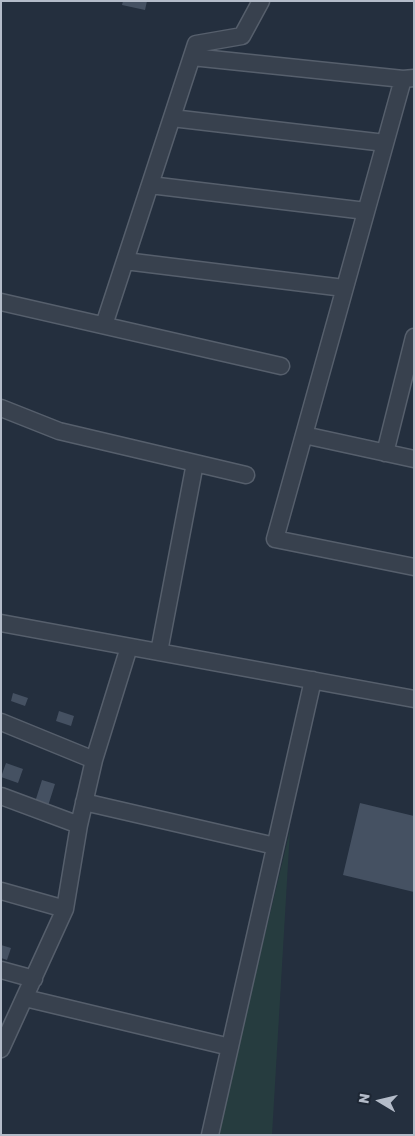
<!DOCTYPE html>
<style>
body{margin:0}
#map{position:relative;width:415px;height:1136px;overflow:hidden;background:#242f3e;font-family:Rubik,sans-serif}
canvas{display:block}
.frame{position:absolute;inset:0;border:2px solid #b4bcc9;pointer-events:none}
.north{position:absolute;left:355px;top:1076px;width:50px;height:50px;-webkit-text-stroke:4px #1d2633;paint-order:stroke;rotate:279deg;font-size:14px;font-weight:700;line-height:20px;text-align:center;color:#b4bcc9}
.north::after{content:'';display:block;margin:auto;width:18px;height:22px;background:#b4bcc9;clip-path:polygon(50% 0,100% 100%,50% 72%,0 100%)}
</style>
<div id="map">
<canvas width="415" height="1136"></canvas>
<div class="frame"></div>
<div class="north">N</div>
</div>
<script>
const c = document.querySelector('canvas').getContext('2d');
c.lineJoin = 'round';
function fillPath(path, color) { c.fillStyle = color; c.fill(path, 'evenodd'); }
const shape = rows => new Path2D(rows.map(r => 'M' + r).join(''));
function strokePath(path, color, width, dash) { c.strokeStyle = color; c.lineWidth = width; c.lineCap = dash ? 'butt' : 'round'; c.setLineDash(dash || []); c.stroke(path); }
fillPath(shape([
 [290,830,272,1135,217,1135]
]), '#263c3f');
fillPath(shape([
 [123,1,147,1,145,10,122,5],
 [13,693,28,698,25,706,11,701],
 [59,711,74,716,71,726,56,721],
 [6,763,23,769,18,783,1,777],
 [42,780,55,784,48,806,35,802],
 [360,803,414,816,414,892,343,875],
 [1,945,11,948,7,960,1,958]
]), '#455162');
const street = shape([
 [192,57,403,79,414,78],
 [403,79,275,539,414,567],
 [172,118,385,143],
 [150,185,366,211],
 [125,261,344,288],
 [1,302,281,366],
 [104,325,196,44,242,36,261,1],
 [1,408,59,431,246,475],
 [304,435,414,459],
 [385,453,414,337],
 [1,623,414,699],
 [159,652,195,463],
 [1,722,94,760],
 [1,796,79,825],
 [84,802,275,846],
 [1,891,65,909],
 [1,970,34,979],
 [25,998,230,1047],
 [1,1049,65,909,79,825,94,760,129,647],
 [210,1135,313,680]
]);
strokePath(street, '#565f6c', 19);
strokePath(street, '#38414e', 16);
</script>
